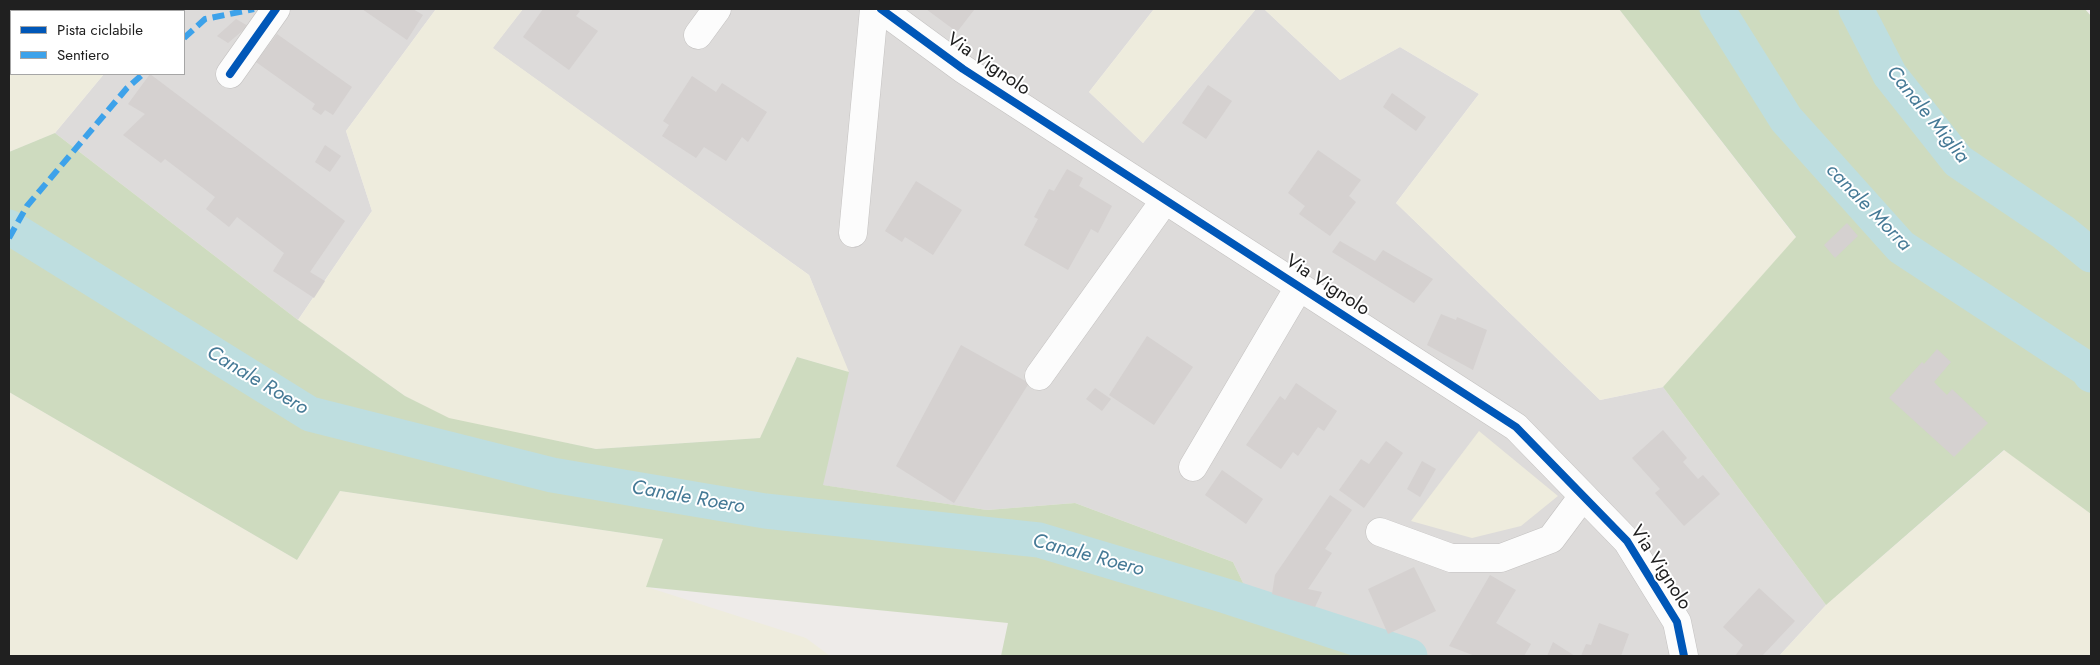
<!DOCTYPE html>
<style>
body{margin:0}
#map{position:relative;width:2100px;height:665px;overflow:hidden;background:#eeebe9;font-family:Jost,sans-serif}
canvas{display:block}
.frame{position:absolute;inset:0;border:10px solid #202020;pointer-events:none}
.legend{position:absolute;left:10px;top:10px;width:175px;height:65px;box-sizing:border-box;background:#fff;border:1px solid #a6a6a6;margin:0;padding:6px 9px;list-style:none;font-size:15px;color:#202020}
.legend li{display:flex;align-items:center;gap:10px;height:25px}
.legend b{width:25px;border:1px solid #a6a6a6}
</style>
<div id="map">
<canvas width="2100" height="665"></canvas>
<div class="frame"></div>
<ul class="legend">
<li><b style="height:6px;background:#0057b8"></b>Pista ciclabile</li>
<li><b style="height:6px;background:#3da2ea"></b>Sentiero</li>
</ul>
</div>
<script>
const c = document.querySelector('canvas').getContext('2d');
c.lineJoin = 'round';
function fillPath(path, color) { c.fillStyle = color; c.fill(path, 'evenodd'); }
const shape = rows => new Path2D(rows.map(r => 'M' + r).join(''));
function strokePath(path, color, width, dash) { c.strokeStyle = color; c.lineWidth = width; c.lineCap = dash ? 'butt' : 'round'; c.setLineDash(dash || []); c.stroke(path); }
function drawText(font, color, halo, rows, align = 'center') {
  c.font = font + ' Jost,sans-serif'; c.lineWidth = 4; c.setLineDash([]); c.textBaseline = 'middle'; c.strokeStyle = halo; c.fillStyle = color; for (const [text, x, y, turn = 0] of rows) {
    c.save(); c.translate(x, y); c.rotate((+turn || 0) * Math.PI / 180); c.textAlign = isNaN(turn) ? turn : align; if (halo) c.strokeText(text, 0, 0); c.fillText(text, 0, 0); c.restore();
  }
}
fillPath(shape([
 [123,9,436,9,346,131,372,211,298,320,55,133,104,74,184,74,184,11,126,11],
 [523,9,1154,9,1089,92,1143,143,1256,9,1264,9,1340,80,1400,47,1479,94,1396,203,1600,400,1663,387,1826,605,1779,656,1402,656,1261,620,1233,562,1075,503,987,510,822,485,848,372,809,275,492,48]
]), '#dddbda');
fillPath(shape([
 [9,9,123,9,126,11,11,11,11,74,104,74,55,133,9,152],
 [436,9,523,9,493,48,809,275,849,372,797,357,760,438,596,449,449,419,405,396,298,320,372,211,346,131],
 [1154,9,1256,9,1143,143,1089,92],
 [1264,9,1619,9,1796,238,1663,387,1600,400,1396,203,1479,94,1400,47,1340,80],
 [9,392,297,560,340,491,663,539,647,587,806,638,830,656,9,656],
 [1479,431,1558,496,1521,526,1472,538,1411,521],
 [2005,450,2091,514,2091,656,1779,656,1826,605]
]), '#eeecdd');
fillPath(shape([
 [1619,9,2085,9,2091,16,2091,514,2004,450,1826,605,1663,387,1796,237],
 [55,133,298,320,405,396,449,418,596,449,760,438,797,357,849,372,823,485,987,510,1075,503,1233,562,1261,620,1402,656,1001,656,1008,623,646,587,663,539,340,491,297,560,9,392,9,152]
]), '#cedbbf');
strokePath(shape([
 [1717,9,1786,119,1901,247,2087,369,2091,375],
 [1856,9,1890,75,1958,161,2063,232,2091,255],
 [9,227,310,414,552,475,765,511,1039,540,1226,596,1410,656]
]), '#bedee0', 35);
fillPath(shape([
 [362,9,413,9,423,15,407,40],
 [543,9,576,9,580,11,576,16,598,31,569,70,523,37],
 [926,9,972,9,974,10,957,32],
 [236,19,248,26,228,43,217,36],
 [277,34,352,87,333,115,325,110,321,115,312,109,315,104,256,62],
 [150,74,345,221,310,272,325,281,314,298,273,271,284,253,237,217,229,227,206,209,215,197,165,159,161,163,123,135,145,114,128,104],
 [692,76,716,92,722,83,767,112,748,142,742,137,726,161,704,147,696,158,662,136,669,125,663,121],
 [1208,85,1232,101,1206,139,1182,123],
 [1392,93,1426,117,1416,131,1383,107],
 [325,145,341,156,330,172,315,162],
 [1318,150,1361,180,1349,196,1356,202,1330,236,1299,214,1305,206,1288,193],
 [1067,169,1083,178,1079,186,1112,206,1098,233,1091,229,1068,270,1024,245,1038,219,1034,217,1049,189,1054,191],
 [916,181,962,210,933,255,905,237,902,242,885,231],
 [1847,223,1858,236,1835,258,1824,245],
 [1340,241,1375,261,1383,250,1433,279,1414,303,1332,252],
 [1441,314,1456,320,1457,317,1487,330,1473,370,1427,345],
 [1147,336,1193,367,1154,425,1109,395],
 [961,345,1029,383,954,503,896,466],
 [1937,349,1951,362,1934,382,1947,395,1952,389,1988,423,1954,457,1889,398,1922,362,1924,364],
 [1296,383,1337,411,1324,431,1318,427,1298,456,1293,452,1281,469,1246,445,1280,396,1285,400],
 [1095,388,1111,399,1102,411,1086,399],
 [1663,430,1687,458,1683,462,1698,479,1703,475,1720,494,1684,526,1655,493,1660,489,1632,458],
 [1386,441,1403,453,1364,508,1339,490,1361,459,1369,464],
 [1422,461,1436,469,1420,497,1407,489],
 [1222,470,1263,499,1246,524,1205,495],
 [1330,495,1352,510,1325,549,1332,553,1308,589,1322,592,1315,607,1272,594,1275,575],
 [1414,567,1436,611,1388,634,1368,589],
 [1490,575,1516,590,1496,623,1531,644,1524,656,1475,656,1449,646],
 [1759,588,1795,621,1762,656,1735,656,1743,645,1723,627],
 [1599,623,1629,634,1621,656,1581,656,1586,644,1591,645],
 [1553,642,1575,656,1547,656]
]), '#d5d1d0');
const minor = shape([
 [881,9,963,69,1516,427,1627,541,1677,622,1684,656],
 [698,35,717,9],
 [230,74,276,9],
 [853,233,874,9],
 [1039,376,1165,200],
 [1193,467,1299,287],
 [1380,532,1451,558,1501,558,1551,539,1583,496]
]);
strokePath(minor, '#c4c2c1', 29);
strokePath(minor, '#fcfcfc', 28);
strokePath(shape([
 [184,38,205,19,254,9],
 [9,238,27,206,127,88,143,74]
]), '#3da2ea', 6, [12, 6]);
strokePath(shape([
 [881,9,963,69,1516,427,1627,541,1677,622,1684,656],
 [230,74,276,9]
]), '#0057b8', 8);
drawText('19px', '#202020', '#fff', [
 ["Via Vignolo",988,65,34],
 ["Via Vignolo",1327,286,33],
 ["Via Vignolo",1660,568,57]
]);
drawText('italic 20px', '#467a96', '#fff', [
 ["Canale Miglia",1927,115,51],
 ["canale Morra",1868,208,46],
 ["Canale Roero",257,381,31],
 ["Canale Roero",688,498,10],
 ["Canale Roero",1088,556,15]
]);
</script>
